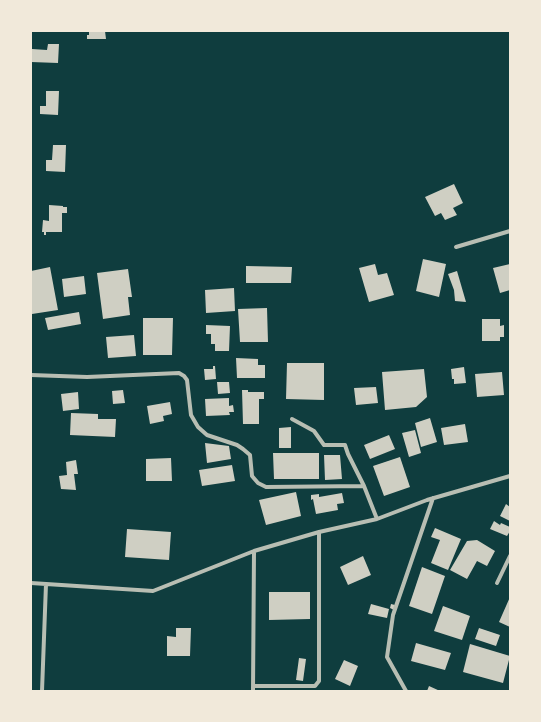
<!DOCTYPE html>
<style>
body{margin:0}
#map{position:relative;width:541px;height:722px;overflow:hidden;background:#0f3d3e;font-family:Overpass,sans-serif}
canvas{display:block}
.frame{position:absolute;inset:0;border:32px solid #f1e9da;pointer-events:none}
</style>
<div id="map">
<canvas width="541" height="722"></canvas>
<div class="frame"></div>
</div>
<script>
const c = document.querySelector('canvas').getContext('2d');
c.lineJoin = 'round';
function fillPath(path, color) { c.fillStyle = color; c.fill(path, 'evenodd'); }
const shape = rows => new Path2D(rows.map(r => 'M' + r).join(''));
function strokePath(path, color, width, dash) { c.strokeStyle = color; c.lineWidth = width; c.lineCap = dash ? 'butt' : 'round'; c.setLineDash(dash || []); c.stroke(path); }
fillPath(shape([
 [89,31,105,31,106,39,87,39,87,35,89,35],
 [48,44,59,44,58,63,31,62,32,49,47,50],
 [46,91,59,91,58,115,40,114,40,106,46,106],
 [53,145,66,145,65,172,46,171,46,160,52,160],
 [454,184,463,203,453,208,457,215,445,220,441,213,435,216,425,197],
 [49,205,63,206,63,207,67,207,67,213,62,213,62,232,46,232,46,235,44,235,44,232,42,232,43,220,49,221],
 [423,259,446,264,439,297,416,291],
 [375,264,378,275,387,273,394,295,369,302,359,268],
 [510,264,510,290,500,293,493,268],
 [246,266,292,267,291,283,246,283],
 [50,267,58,310,32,314,31,308,31,271],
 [128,269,132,297,128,297,130,315,103,319,97,273],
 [457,271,466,302,455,301,454,290,448,274],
 [84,276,86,294,64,297,62,279],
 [234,288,235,311,206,313,205,290],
 [267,308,268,342,240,342,238,309],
 [79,312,81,324,48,330,45,318],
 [143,318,173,318,172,355,143,355],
 [482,319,500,319,500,326,504,325,504,337,500,337,500,341,482,341],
 [206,325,230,326,229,351,215,351,215,344,211,344,211,334,206,334],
 [134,335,136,356,108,358,106,337],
 [236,358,258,359,258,365,265,365,265,378,237,378],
 [287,363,324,363,324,400,286,399],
 [213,366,215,366,216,379,205,380,204,369,213,369],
 [464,367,466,383,454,384,454,379,452,379,451,369],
 [424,369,427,397,416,407,385,410,382,372],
 [502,372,504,395,477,397,475,374],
 [217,382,229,382,230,393,218,394],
 [376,387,378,403,356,405,354,388],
 [123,390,125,403,113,404,112,391],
 [242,390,248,390,248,392,264,392,264,399,259,399,259,424,243,424],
 [78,392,79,409,63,411,61,394],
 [229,398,229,406,233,405,234,412,229,412,230,415,206,416,205,399],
 [170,402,172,414,163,416,164,421,150,424,147,406],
 [71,413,98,414,98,419,116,419,115,437,70,435],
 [430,418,437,442,421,447,415,423],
 [465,424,468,442,444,445,441,428],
 [291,427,291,448,279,448,279,428],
 [415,430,421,453,409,457,402,433],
 [389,435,395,449,370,459,364,445],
 [205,443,229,446,231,459,207,463],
 [273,453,319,453,319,479,274,479],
 [324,455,340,455,342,479,325,480],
 [400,457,410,487,384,496,373,466],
 [171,458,172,481,146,481,146,459],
 [76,460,78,474,74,474,76,490,61,489,59,476,67,475,66,462],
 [232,465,235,481,202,486,199,470],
 [296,492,301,516,266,525,259,500],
 [342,493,344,503,337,504,338,510,316,514,313,499,311,500,311,495,319,494,319,497],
 [506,504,510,507,510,521,500,516],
 [494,521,500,525,501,523,510,527,510,531,507,536,490,529],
 [435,528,461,539,448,570,431,563,440,540,431,537],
 [127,529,171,532,169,560,125,557],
 [477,540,495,551,487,566,477,561,467,579,450,570,467,541],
 [363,556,371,575,348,585,340,567],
 [422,567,445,576,432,614,409,606],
 [269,592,310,592,310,619,269,620],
 [510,597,510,627,499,622],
 [371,604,389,609,387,618,368,614],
 [391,604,395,605,394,610,390,608],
 [443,606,470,616,462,640,434,631],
 [176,628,191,628,190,656,167,656,167,636,176,637],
 [479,628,500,635,496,646,475,639],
 [416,643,451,653,445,670,411,661],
 [470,644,510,656,503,683,463,672],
 [299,658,306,659,303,681,296,680],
 [344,660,358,666,350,686,335,679],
 [429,686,440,691,427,691]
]), '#cfcfc3');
strokePath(shape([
 [456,247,510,231],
 [31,375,87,377,179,373,184,376,187,380,191,415,198,427,207,435,237,445,243,449,250,455,252,476,258,483,266,487,364,486],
 [292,419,314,431,324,445,345,445,348,454,364,486,377,519],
 [31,583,153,591,254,551,319,532,377,519,427,500,510,476],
 [497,583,510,556],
 [253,686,315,686,319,681,319,532],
 [42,691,46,584],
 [253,691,254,551],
 [406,691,387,657,393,615,433,498]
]), '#b8beb3', 4);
</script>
